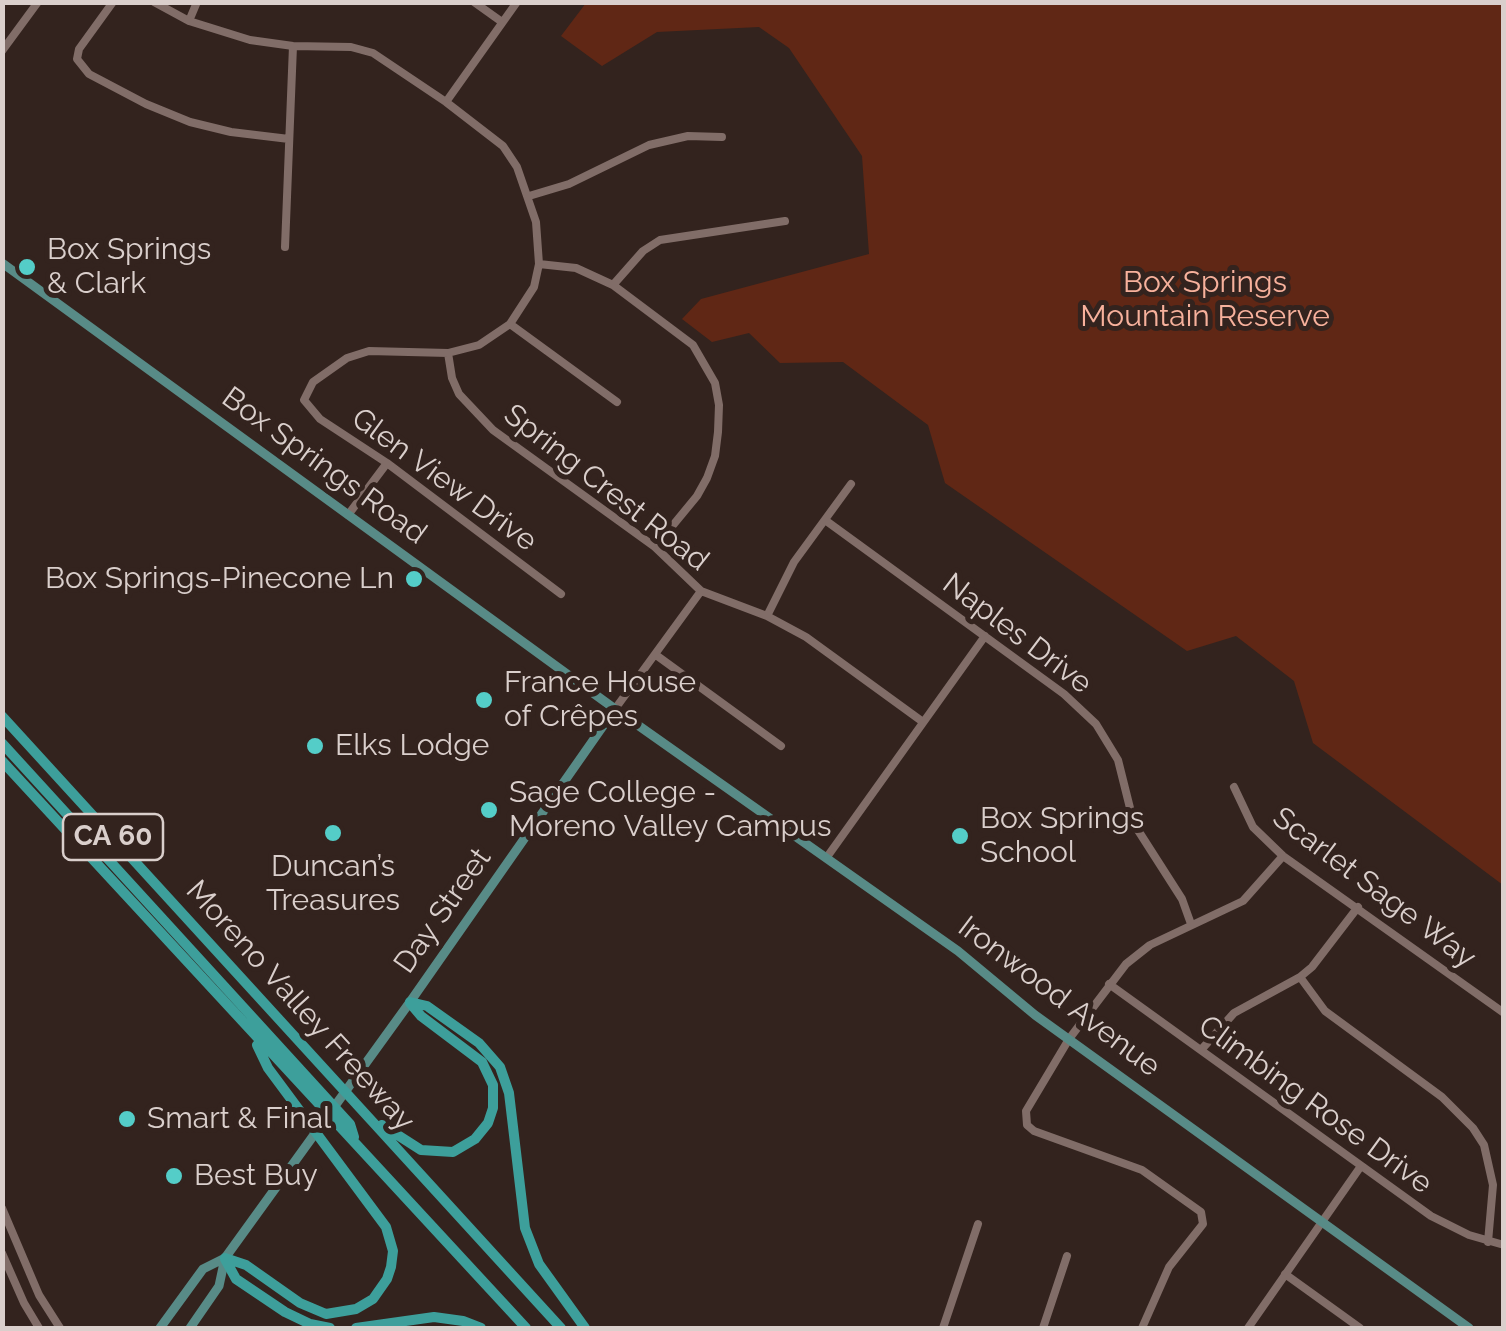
<!DOCTYPE html>
<meta charset="utf-8">
<style>
body{margin:0}
#map{position:relative;width:1506px;height:1331px;overflow:hidden;background:#33231e;font-family:Raleway,sans-serif}
canvas{display:block}
.frame{position:absolute;inset:0;border:5px solid #dacfcc;pointer-events:none}
</style>
<div id="map">
<canvas width="1506" height="1331"></canvas>
<div class="frame"></div>
</div>
<script>
const c = document.querySelector('canvas').getContext('2d');
c.lineJoin = 'round';
function fillPath(path, color) { c.fillStyle = color; c.fill(path, 'evenodd'); }
const shape = rows => new Path2D(rows.map(r => 'M' + r).join(''));
function strokePath(path, color, width, dash) { c.strokeStyle = color; c.lineWidth = width; c.lineCap = dash ? 'butt' : 'round'; c.setLineDash(dash || []); c.stroke(path); }
function drawText(font, color, halo, rows, align = 'center') {
  c.font = font + ' Raleway,sans-serif'; c.lineWidth = 10; c.setLineDash([]); c.textBaseline = 'middle'; c.strokeStyle = halo; c.fillStyle = color; for (const [text, x, y, turn = 0] of rows) {
    c.save(); c.translate(x, y); c.rotate((+turn || 0) * Math.PI / 180); c.textAlign = isNaN(turn) ? turn : align; if (halo) c.strokeText(text, 0, 0); c.fillText(text, 0, 0); c.restore();
  }
}
fillPath(shape([
 [586,3,1503,3,1503,885,1313,743,1294,681,1236,636,1187,651,945,483,928,425,843,362,780,363,749,333,712,342,682,319,701,299,869,254,862,156,789,48,759,27,657,32,602,66,561,36]
]), '#602715');
strokePath(shape([
 [113,2,79,49,77,59,89,74,146,104,190,122,231,132,289,139],
 [154,2,189,21,250,40,293,46,351,47,373,53,446,102,503,146,517,167,536,222,539,264,534,287,510,324,479,345,448,353,369,351,347,358,313,382,304,400,320,419,387,463,561,594],
 [474,2,502,22],
 [189,21,197,2],
 [2,51,38,2],
 [446,102,517,2],
 [529,196,569,184,649,145,688,136,722,137],
 [285,247,293,46],
 [539,264,576,268,613,285,693,345,715,383,719,405,718,432,715,456,707,478,697,496,655,547],
 [613,285,643,251,660,240,785,221],
 [510,324,617,402],
 [448,353,452,378,459,394,493,430,655,547,701,591,767,616,806,637,923,722],
 [348,515,387,463],
 [825,520,1064,694,1096,724,1118,760,1134,824,1182,899,1191,924],
 [767,616,794,562,851,484],
 [656,655,781,746],
 [615,709,701,591],
 [1234,787,1253,827,1283,856,1504,1013],
 [827,857,985,636],
 [1300,977,1325,1011,1442,1097,1473,1128,1484,1145,1493,1185,1488,1242],
 [1109,984,1431,1216,1469,1235,1504,1245],
 [1201,1050,1234,1013,1300,977,1312,967,1358,907],
 [2,1208,39,1295,60,1328],
 [2,1253,24,1303,39,1328],
 [1285,1274,1360,1328],
 [943,1328,978,1224],
 [1043,1328,1067,1256],
 [1142,1328,1169,1267,1203,1224,1201,1212,1142,1170,1034,1131,1027,1125,1026,1111,1069,1039,1126,964,1150,945,1243,901,1283,856],
 [1248,1328,1361,1166]
]), '#816d68', 8);
strokePath(shape([
 [2,263,615,709,958,951,1035,1015,1469,1328],
 [160,1328,203,1269,225,1258],
 [190,1328,219,1286,225,1258,410,1002,615,709]
]), '#588b87', 9);
strokePath(shape([
 [2,716,561,1328],
 [2,743,350,1124,354,1137],
 [2,761,526,1328],
 [410,1002,427,1006,479,1043,500,1067,509,1093,525,1228,539,1264,585,1328],
 [382,1125,421,1150,453,1152,475,1139,488,1123,493,1108,493,1085,482,1062,421,1016,410,1003],
 [225,1258,246,1265,300,1303,326,1314,356,1309,373,1299,387,1279,391,1267,393,1251,386,1227,268,1068,257,1045],
 [225,1259,236,1279,285,1312,310,1324,330,1328],
 [356,1328,434,1317,463,1321,481,1328]
]), '#3d9f9b', 10);
for (const [x, y, r, color] of [
 [27,267,10,"#54cdc8"],
 [414,579,10,"#54cdc8"],
 [484,700,10,"#54cdc8"],
 [315,746,10,"#54cdc8"],
 [489,810,10,"#54cdc8"],
 [333,833,10,"#54cdc8"],
 [960,836,10,"#54cdc8"],
 [127,1119,10,"#54cdc8"],
 [174,1176,10,"#54cdc8"]
]) { const dot = new Path2D(); dot.arc(x, y, r, 0, 2 * Math.PI); c.fillStyle = color; c.fill(dot); strokePath(dot, '#33231e', 4); }
for (const [x, y, w] of [
 [113,837,100]
]) { const box = new Path2D(); box.roundRect(x - w / 2, y - 23, w, 46, 8); c.fillStyle = '#33231e'; c.fill(box); strokePath(box, '#dacfcc', 2.5); }
drawText('bold 28px', '#dacfcc', null, [
 ["CA 60",113,837]
]);
drawText('30px', '#dacfcc', '#33231e', [
 ["Box Springs",47,250],
 ["& Clark",47,284],
 ["Box Springs-Pinecone Ln",394,579,"right"],
 ["France House",504,683],
 ["of Crêpes",504,717],
 ["Elks Lodge",335,746],
 ["Sage College -",509,793],
 ["Moreno Valley Campus",509,827],
 ["Box Springs",980,819],
 ["School",980,853],
 ["Duncan’s",333,867,"center"],
 ["Treasures",333,901,"center"],
 ["Smart & Final",147,1119],
 ["Best Buy",194,1176]
], 'left');
drawText('30px', '#f7b19c', '#33231e', [
 ["Box Springs",1205,283],
 ["Mountain Reserve",1205,317]
]);
drawText('30px', '#dacfcc', '#33231e', [
 ["Box Springs Road",324,466,36],
 ["Glen View Drive",444,480,36],
 ["Spring Crest Road",606,488,38],
 ["Naples Drive",1017,634,37],
 ["Scarlet Sage Way",1374,888,37],
 ["Day Street",443,911,-55],
 ["Ironwood Avenue",1059,997,37],
 ["Moreno Valley Freeway",300,1006,48],
 ["Climbing Rose Drive",1315,1105,36]
]);
</script>
